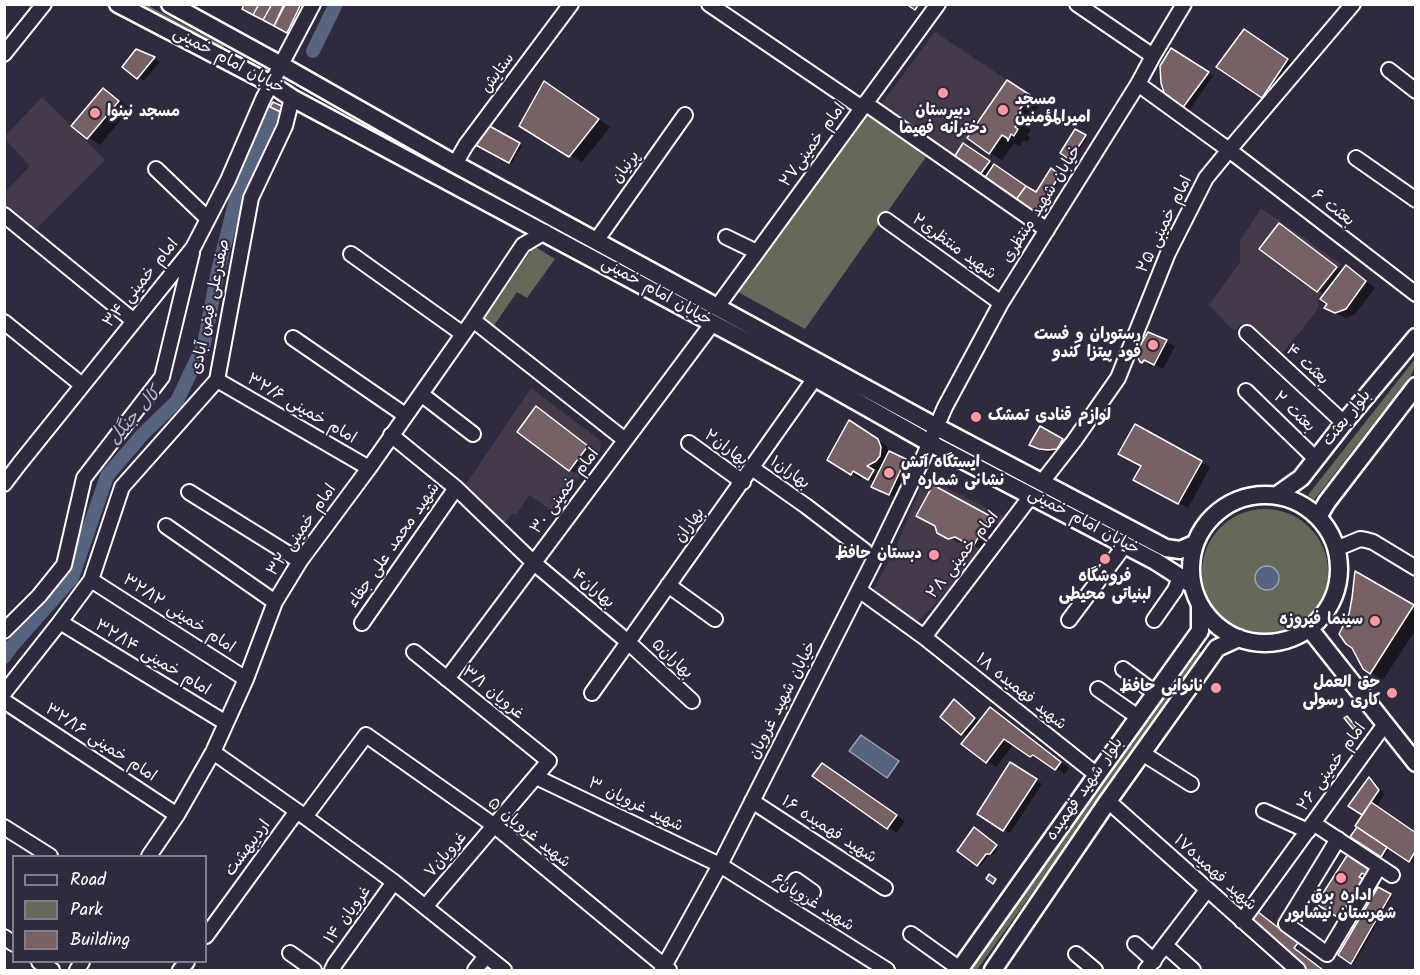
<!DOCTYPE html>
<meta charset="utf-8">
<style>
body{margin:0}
#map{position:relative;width:1420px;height:975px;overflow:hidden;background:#2f2a3d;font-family:Kalam,sans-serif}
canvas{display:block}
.frame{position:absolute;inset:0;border:6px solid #fff;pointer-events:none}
.legend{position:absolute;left:12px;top:855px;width:195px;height:108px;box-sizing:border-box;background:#2f2a3d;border:2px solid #827f8b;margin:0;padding:8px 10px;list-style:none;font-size:18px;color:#fff}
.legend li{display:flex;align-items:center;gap:12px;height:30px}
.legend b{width:30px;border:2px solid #827f8b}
</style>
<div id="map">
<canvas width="1420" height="975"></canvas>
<div class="frame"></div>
<ul class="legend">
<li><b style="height:8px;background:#2f2a3d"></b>Road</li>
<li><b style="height:16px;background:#666859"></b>Park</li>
<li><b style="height:16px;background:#776165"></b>Building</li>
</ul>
</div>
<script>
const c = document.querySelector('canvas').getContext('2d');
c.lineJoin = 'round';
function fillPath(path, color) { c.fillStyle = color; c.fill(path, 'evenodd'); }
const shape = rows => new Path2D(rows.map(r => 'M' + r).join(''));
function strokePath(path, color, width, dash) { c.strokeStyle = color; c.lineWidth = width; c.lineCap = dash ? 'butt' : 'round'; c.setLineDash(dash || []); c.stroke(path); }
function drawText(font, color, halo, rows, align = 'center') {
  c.font = font + ' Kalam,"Playpen Sans Arabic",sans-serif'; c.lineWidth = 4.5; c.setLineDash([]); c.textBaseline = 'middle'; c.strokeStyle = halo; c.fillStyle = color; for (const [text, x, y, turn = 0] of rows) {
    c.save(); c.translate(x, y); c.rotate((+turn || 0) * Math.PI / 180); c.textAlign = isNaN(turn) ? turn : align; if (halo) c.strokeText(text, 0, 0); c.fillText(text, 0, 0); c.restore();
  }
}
fillPath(shape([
 [935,32,1007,80,953,159,879,107],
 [42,97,105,160,32,233,5,208,5,192,30,166,5,139,5,136],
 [1261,208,1341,264,1319,296,1318,309,1279,358,1241,324,1234,331,1209,305,1240,262,1240,241],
 [531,388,601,441,600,451,552,511,529,495,516,515,513,513,505,523,466,484],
 [925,477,1005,517,951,587,914,626,872,593,895,549]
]), '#453a49');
fillPath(shape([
 [140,5,147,5,224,46,223,49],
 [866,111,926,157,805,329,738,292],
 [534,246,555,259,527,298,517,292,493,327,484,319],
 [1415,359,1415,367,1411,375,1314,500,1308,495],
 '1202 572a63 63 0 1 1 126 0a63 63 0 1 1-126 0Z',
 [1197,649,1203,654,977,970,970,970]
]), '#666859');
const water = shape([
 '1255 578a12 12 0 1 1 24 0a12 12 0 1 1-24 0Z',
 [861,735,899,761,887,778,849,751,861,735]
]);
fillPath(water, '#566480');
strokePath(water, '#9aa2b3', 1.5);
fillPath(shape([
 [236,4,304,4,290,33],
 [1257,38,1299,67,1275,104,1218,67],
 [1172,50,1213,76,1188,112,1182,108],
 [137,51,160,62,144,81,138,77],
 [1019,89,1041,103,1026,126,1031,130,1027,135,1030,138,1027,142,1024,140,1020,146,1021,147,1014,143,1002,160,990,153],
 [104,90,116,97,130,109,100,145,88,137],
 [556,90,610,127,582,162,570,155],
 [487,126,522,146,512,163,474,143],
 [1076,131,1087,138,1073,160,1062,152],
 [970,148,1037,194,1052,171,1062,177,1038,215,955,159],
 [1288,230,1343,271,1346,267,1355,272,1375,288,1355,314,1346,318,1326,308,1328,304,1325,295,1261,249],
 [1148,334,1175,346,1163,369,1154,364,1152,367,1139,357],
 [542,412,593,450,575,473,569,470],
 [1135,426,1210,467,1188,508,1135,479,1143,466],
 [859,427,887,446,889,453,911,464,895,497,879,489,875,482,863,475,861,479,829,459],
 [883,467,879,475,874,472],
 [1041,428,1067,444,1063,451,1055,453,1046,452,1036,447],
 [933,488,998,523,982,550,965,541,959,543,938,532],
 [1356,574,1416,608,1416,629,1383,680,1371,672,1350,614],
 [960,704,980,722,991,709,1000,715,1069,768,1065,774,1042,759,1040,761,1031,756,1014,744,996,767,987,761,969,737,962,733],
 [1011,764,1042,784,1010,833,979,814],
 [831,770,905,821,897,833,814,776],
 [1369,779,1375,782,1384,794,1376,807,1416,833,1416,864,1390,848,1384,857,1352,837,1364,815,1350,806],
 [975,829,999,847,993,855,989,855,980,866,959,850],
 [1348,856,1378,875,1348,922,1339,917],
 [1379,889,1392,897,1354,964,1340,954],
 [1261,915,1299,946,1295,951,1321,970,1309,970,1255,925]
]), '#0007');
strokePath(shape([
 [313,51,336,4],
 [4,657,11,647,72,578,107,476,142,435,177,401,204,344,218,271,237,195,274,110]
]), '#566480', 14);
const building = shape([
 [244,4,259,4,253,15,242,9,244,4],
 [259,4,272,4,263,20,253,15,259,4],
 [272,4,285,5,274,26,263,20,272,4],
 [284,4,301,4,287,33,274,26,284,4],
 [906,4,919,4,915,10,906,4],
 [1244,29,1288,59,1262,98,1216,67,1244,29],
 [1171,48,1209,72,1181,110,1166,99,1161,83,1160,66,1171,48],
 [136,49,155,57,137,79,122,67,136,49],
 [1007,80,1030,95,1014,118,1018,121,1021,121,1015,127,1018,129,1014,136,1011,134,1008,141,1007,138,1002,135,989,154,967,138,1007,80],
 [544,81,599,119,569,157,519,126,544,81],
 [103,88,119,101,87,139,71,126,103,88],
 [273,102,284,107,281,112,270,107,273,102],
 [486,124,520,143,509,163,472,143,486,124],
 [1075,129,1086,135,1070,160,1060,153,1075,129],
 [963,143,990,161,979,176,953,159,963,143],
 [994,164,1026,186,1015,201,984,179,994,164],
 [1051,168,1060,175,1035,215,1015,201,1026,186,1036,192,1051,168],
 [1279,223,1337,267,1317,292,1259,249,1279,223],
 [1346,265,1366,281,1346,309,1335,313,1324,308,1327,304,1320,299,1346,265],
 [1148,332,1167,340,1154,365,1144,360,1142,363,1140,362,1137,356,1139,352,1138,349,1148,332],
 [536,406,588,446,569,471,517,432,536,406],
 [849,420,878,439,881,447,880,456,876,461,867,466,874,470,868,480,853,471,851,475,827,460,849,420],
 [1135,424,1202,461,1178,504,1133,480,1141,466,1118,454,1135,424],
 [1040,426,1063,439,1057,449,1048,450,1039,449,1029,445,1040,426],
 [889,451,906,459,889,495,871,487,889,451],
 [933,485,990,516,973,547,955,537,948,539,937,533,935,526,916,516,933,485],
 [1355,571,1414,605,1370,674,1363,669,1352,648,1346,644,1339,634,1349,614,1352,598,1355,571],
 [954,699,975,718,961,735,940,717,954,699],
 [990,707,1061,762,1055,770,1033,755,1030,757,1004,739,986,763,961,744,990,707],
 [1347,716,1356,727,1353,729,1344,718,1347,716],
 [1010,762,1037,779,1003,831,977,814,1010,762],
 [822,763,897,815,887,829,812,776,822,763],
 [1369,777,1379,790,1362,815,1348,806,1369,777],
 [1371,802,1416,833,1416,850,1409,862,1355,826,1371,802],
 [974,827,997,845,990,854,986,854,977,866,957,851,974,827],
 [1357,827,1387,847,1381,857,1350,837,1357,827],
 [1348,854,1370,868,1365,875,1362,873,1359,877,1364,879,1339,918,1316,904,1348,854],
 [989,874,996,879,993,884,986,879,989,874],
 [1378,887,1391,894,1351,964,1338,955,1378,887],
 [1258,912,1298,943,1294,948,1323,970,1307,970,1254,926,1253,918,1258,912]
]);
fillPath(building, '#776165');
strokePath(building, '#fff', 1.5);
const minor = shape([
 [709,4,862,108],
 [1077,4,1153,56],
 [4,54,44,4],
 [1389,70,1416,91],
 [1138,84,1229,150,1416,294],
 [865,103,1047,230],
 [1356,158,1416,200],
 [455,164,466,145,571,4],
 [156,169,208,219],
 [4,215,134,321],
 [886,220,1001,303],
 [726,237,757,252],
 [596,241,685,115],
 [351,254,463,334],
 [717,307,938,4],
 [473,320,625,440],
 [4,322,82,385],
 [1247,333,1344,423],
 [293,338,405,415],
 [217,380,369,468],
 [1246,391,1316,459],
 [421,394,473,434],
 [391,435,456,488,534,563,628,642,692,701],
 [689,443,743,482],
 [752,468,806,506,865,551],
 [1042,482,1074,441,1118,378,1168,253,1206,178,1229,150,1353,4],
 [4,484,20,463,193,248,228,180,263,99,313,4],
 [189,492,300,561],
 [166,526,275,602],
 [1336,549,1360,539,1366,540,1373,542,1416,568],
 [91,580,246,679],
 [668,585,715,619],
 [859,590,924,637,1097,775],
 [1069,620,1125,545],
 [1154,620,1175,590,1180,577],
 [60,622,226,723],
 [362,623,456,488],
 [4,631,39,596,64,565,84,478,162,377,192,253],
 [924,637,1031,496],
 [414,652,549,761,425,907],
 [1123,669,1155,693],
 [447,679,712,324],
 [1098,689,1138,717],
 [4,693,60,622,91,580,122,487,217,380,251,198,285,126,292,98],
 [592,693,815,378],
 [4,701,177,815],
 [213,752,297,811,394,882,504,970],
 [1142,753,1191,784],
 [536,777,720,865,887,970],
 [752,801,885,888],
 [1108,801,1298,970],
 [1264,811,1308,831],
 [305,817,366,735,495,826,669,970],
 [1313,823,1392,875],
 [4,827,50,856],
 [1338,839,1286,924,1327,954,1379,867],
 [149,856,177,815,213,752,246,679,275,602,300,561,369,468,473,320,523,245,545,232],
 [780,903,796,880,813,892],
 [1242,921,1385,724],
 [911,934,960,969],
 [206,936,297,811],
 [4,937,14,944],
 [1135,944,1154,961],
 [1166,946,1193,970],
 [290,953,314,970],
 [1076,954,1095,970],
 [39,962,52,970],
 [77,970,82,962],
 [180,970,187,962],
 [332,970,335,964,394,882],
 [475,970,486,956],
 [662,970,720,865,876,556,923,458,945,407,1001,303,1138,84,1153,56,1184,4],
 [1146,970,1207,890]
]);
const major = shape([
 [118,4,271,84,292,98,815,378,928,442,1155,561,1191,584],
 [170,4,281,65,455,164,935,426,1166,548,1180,550,1194,544],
 [1277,495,1301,478,1344,423,1416,337],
 '1191 569a74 74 0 1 1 148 0a74 74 0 1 1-148 0Z',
 [1318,517,1327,502,1416,386],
 [1309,628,1416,763],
 [959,970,1097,775,1200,631,1200,606],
 [993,970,1108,801,1217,648,1239,638]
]);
strokePath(minor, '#fff', 18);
strokePath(major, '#fff', 21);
strokePath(minor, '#2f2a3d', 14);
strokePath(major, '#2f2a3d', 16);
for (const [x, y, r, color] of [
 [943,93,6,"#ff9aa2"],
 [1003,110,6,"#ff9aa2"],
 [95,113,6,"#ff9aa2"],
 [1153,345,6,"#ff9aa2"],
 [976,417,6,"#ff9aa2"],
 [889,473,6,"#ff9aa2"],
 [934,555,6,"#ff9aa2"],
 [1105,559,6,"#ff9aa2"],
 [1375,621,6,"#ff9aa2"],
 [1216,688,6,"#ff9aa2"],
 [1392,693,6,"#ff9aa2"],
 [1341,878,6,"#ff9aa2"]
]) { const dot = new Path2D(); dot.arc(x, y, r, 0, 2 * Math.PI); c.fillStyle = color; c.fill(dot); strokePath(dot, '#2f2a3d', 2); }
drawText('16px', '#fff', '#2f2a3d', [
 ["خیابان امام خمینی",228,62,28],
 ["ستایش",499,74,-54],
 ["امام خمینی۲۷",814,146,-54],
 ["پرنیان",627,168,-54],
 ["خیابان شهید منتظری",1043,205,-58],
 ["بعثت ۶",1332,209,38],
 ["امام خمینی ۲۵",1166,225,-64],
 ["شهید منتظری۲",953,248,36],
 ["امام خمینی ۳۴",142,284,-51],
 ["خیابان امام خمینی",656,293,29],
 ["صفدرعلی فیض آبادی",212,307,-78],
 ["بعثت ۴",1306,366,43],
 ["امام خمینی ۳۲/۶",301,410,30],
 ["بعثت ۲",1293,413,44],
 ["بلوار بعثت",1348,419,-51],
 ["بهاران۲",725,449,36],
 ["بهاران۱",789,474,35],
 ["امام خمینی ۳۰",566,492,-53],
 ["خیابان امام خمینی",1083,523,28],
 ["بهاران",691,526,-54],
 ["امام خمینی ۳۲",303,531,-55],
 ["شهید محمد علی جفاء",395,546,-55],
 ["امام خمینی ۲۸",964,556,-52],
 ["بهاران۴",592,590,40],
 ["امام خمینی ۳۲/۱۲",178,615,33],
 ["امام خمینی ۳۲/۱۴",152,659,31],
 ["بهاران۵",671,660,43],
 ["شهید فهمیده ۱۸",1020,693,39],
 ["غرویان ۳/۱",492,694,39],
 ["خیابان شهید غرویان",784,701,-63],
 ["امام خمینی ۳۲/۱۶",100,744,33],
 ["امام خمینی ۲۶",1333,768,-54],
 ["بلوار شهید فهمیده",1086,790,-55],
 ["شهید غرویان ۳",635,806,26],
 ["شهید فهمیده ۱۶",828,831,33],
 ["شهید غرویان ۵",528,834,39],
 ["اردیبهشت",249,849,-54],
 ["غرویان۷",447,856,-49],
 ["شهید فهمیده۱۷",1214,874,42],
 ["شهید غرویان۶",812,904,32],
 ["غرویان ۱۴",349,916,-54]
]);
drawText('bold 16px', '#fff', '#2f2a3d', [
 ["مسجد",1015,101,"left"],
 ["امیرالمؤمنین",1015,119,"left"],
 ["دبیرستان",943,112,"center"],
 ["دخترانه فهیما",943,130,"center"],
 ["مسجد نینوا",107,113,"left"],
 ["رستوران و فست",1141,336],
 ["فود پیتزا کندو",1141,354],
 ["لوازم قنادی تمشک",988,417,"left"],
 ["ایستگاه آتش",901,464,"left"],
 ["نشانی شماره ۲",901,482,"left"],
 ["دبستان حافظ",922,555],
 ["فروشگاه",1105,578,"center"],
 ["لبنیاتی محیطی",1105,596,"center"],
 ["سینما فیروزه",1363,621],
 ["حق العمل",1380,684],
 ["کاری رسولی",1380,702],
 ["نانوایی حافظ",1204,688],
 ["اداره برق",1341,897,"center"],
 ["شهرستان نیشابور",1341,915,"center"]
], 'right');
drawText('italic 18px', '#b3b9c6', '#2f2a3d', [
 ["کال جنگل",136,417,-48]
]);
</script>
